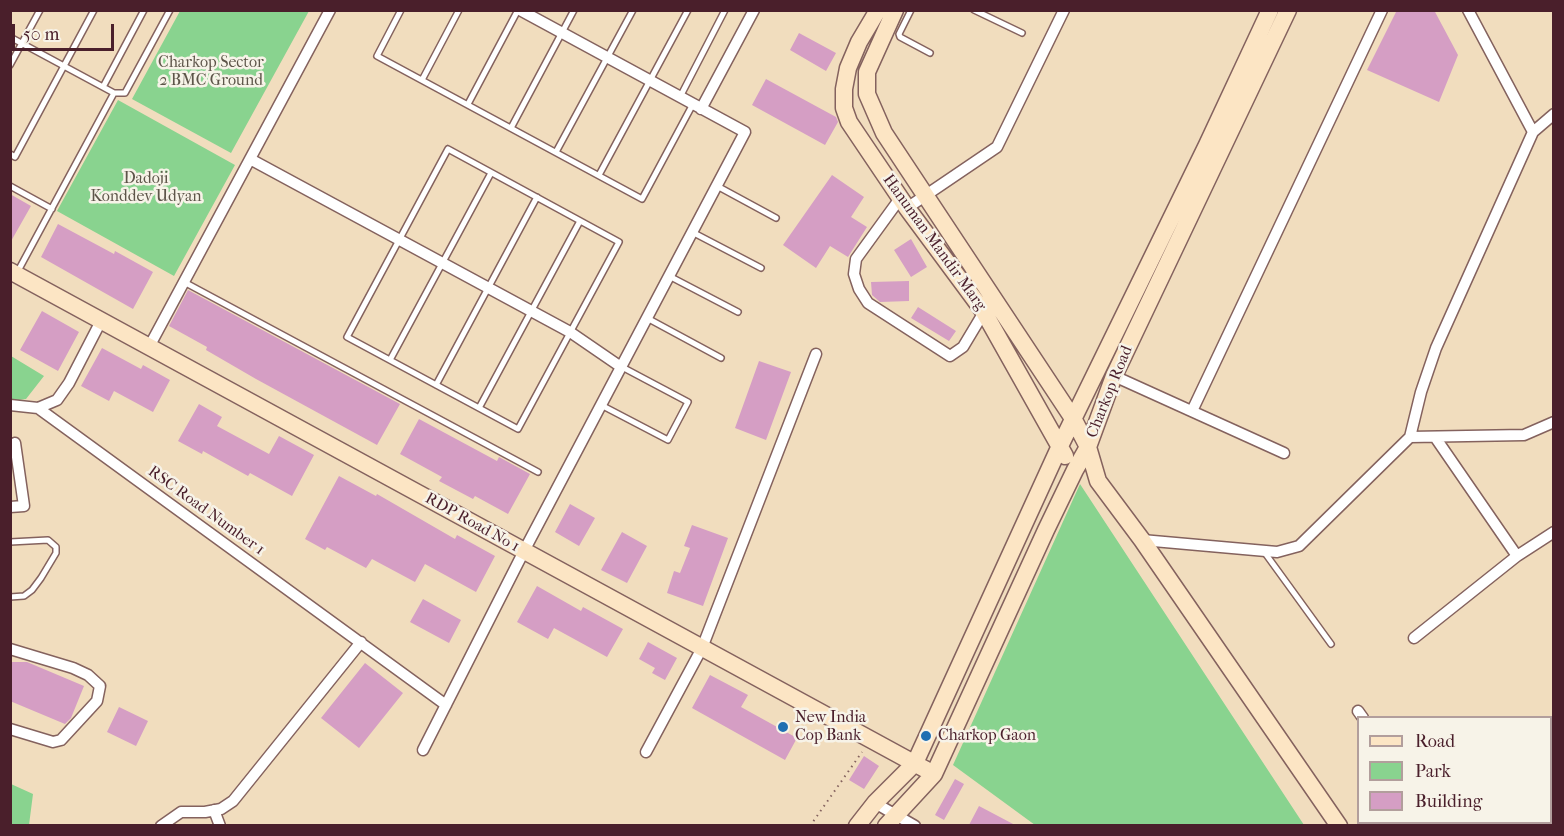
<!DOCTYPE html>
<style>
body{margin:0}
#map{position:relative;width:1564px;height:836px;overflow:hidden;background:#f1ddbe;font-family:"IM FELL French Canon",serif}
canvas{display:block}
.frame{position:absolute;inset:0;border:12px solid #4a1f2b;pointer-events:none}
.legend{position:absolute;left:1357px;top:716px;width:195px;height:108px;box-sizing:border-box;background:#f7f3e8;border:2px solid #b29e9c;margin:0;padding:8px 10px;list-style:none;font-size:18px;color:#4a1f2b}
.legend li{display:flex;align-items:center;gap:12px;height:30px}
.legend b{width:30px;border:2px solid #b29e9c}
.scale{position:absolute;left:12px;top:24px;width:102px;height:27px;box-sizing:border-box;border:3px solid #4a1f2b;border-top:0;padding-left:8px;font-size:18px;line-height:21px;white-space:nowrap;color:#4a1f2b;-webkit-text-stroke:4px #f7f3e8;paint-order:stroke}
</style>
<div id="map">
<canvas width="1564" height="836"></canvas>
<div class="frame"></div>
<ul class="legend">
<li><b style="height:8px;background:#fce5c4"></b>Road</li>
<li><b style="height:16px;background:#89d38f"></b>Park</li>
<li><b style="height:16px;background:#d59ec4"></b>Building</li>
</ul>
<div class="scale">50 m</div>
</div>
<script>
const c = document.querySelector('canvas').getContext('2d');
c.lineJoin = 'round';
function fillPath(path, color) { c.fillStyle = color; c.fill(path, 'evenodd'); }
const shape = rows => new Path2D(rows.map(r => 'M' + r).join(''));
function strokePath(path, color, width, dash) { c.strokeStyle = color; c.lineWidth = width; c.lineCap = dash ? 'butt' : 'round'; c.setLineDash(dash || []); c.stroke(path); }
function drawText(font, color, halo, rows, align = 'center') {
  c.font = font + ' "IM FELL French Canon",serif'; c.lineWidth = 5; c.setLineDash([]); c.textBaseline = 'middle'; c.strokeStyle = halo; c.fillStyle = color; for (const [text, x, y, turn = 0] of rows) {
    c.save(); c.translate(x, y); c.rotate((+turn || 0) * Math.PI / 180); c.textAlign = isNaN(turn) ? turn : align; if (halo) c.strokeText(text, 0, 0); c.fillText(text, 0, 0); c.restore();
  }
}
fillPath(shape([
 [180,11,309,11,231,153,132,99],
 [118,100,235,165,174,276,57,211],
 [11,356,44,376,26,399,11,401],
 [1080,484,1304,825,1035,825,953,765],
 [11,784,33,794,29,825,11,825]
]), '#89d38f');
fillPath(shape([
 [1397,10,1434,10,1458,55,1439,102,1367,70],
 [799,33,836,53,826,71,790,50],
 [766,79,836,117,838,122,825,145,752,105],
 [832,175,864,197,851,217,867,227,848,257,830,246,816,268,783,245],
 [10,194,31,206,10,243],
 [58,224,114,254,115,251,153,272,133,309,41,257],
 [911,239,927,267,911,277,894,250],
 [909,281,909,301,880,302,872,295,871,282],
 [188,290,400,404,377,445,256,379,206,350,207,347,169,326],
 [918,307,956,331,949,341,911,318],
 [42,311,79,332,58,371,20,350],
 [102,348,141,369,143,365,170,380,153,412,114,391,109,401,81,386],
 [759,361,791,372,766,440,735,428],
 [199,404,222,417,217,426,269,454,279,436,314,455,292,496,250,473,248,476,203,451,202,454,178,441],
 [419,419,497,461,499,457,530,474,508,514,475,496,473,499,439,481,442,477,400,454],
 [339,476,376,496,377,494,455,539,457,535,495,556,476,592,425,564,415,582,372,559,366,568,327,547,325,550,305,539],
 [570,504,595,518,579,546,555,532],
 [692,525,728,538,703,606,667,593,674,571,680,573,690,548,684,546],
 [622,532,647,546,627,583,601,570],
 [537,586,581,611,583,607,623,629,607,657,554,628,548,639,517,622],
 [423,599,461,620,449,643,410,622],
 [648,642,677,658,665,680,652,673,655,668,639,659],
 [10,662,27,662,84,686,71,718,65,724,10,701],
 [365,663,403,693,359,748,321,718],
 [710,675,748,695,741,707,797,738,785,760,692,708],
 [119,707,148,721,136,746,107,732],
 [864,756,879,766,864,789,849,780],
 [955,779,964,784,944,820,935,815],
 [979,806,1015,825,969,825]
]), '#d59ec4');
const lane = shape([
 [401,10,377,56,642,199,693,104],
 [911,10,899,34,900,37,930,53],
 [974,10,1022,33],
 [10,37,114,93,125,93,170,10],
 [10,65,40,10],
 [422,80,459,10],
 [103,87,144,10],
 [680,97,725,10],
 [468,104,518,10],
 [511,128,574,10],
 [448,149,619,242,518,429,347,337,448,149],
 [556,152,633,10],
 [10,154,15,157,94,10],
 [599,175,688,10],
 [10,186,52,209],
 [717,186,776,218],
 [692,232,761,268],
 [18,271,114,93],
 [669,276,738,312],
 [184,282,538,472],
 [647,318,721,358],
 [390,360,491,173],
 [436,385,537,197],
 [601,405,668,440,688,402,622,367],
 [479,408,580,221],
 [10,542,48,540,56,547,56,553,41,578,32,590,24,596,10,597],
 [1265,553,1331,644]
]);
const street = shape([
 [1468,10,1533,132],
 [701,109,754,10],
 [250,159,570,332,621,367],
 [901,197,856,259,854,274,859,289,868,303,950,356,963,347,984,312],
 [907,208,997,147,1064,10],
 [149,347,330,10],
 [1114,376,1284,453],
 [10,405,38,408,57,400,69,383,101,321],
 [38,408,446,705],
 [1192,411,1382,10],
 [1410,437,1524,435,1554,422],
 [10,507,24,506,15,443],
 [1142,540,1277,552,1299,546,1410,437,1421,392,1436,348,1533,132,1554,114],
 [1517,556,1554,532],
 [1414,638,1517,556,1435,437],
 [10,649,73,668,88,675,100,686,97,701,61,740,53,742,10,729],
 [1358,711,1363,718],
 [423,750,524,551,745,132,520,10],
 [646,752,702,648,816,354],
 [875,803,915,826],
 [214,810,220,826],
 [161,826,181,812,205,812,221,809,233,801,361,642]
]);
const secondary = shape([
 [878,10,859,42,848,68,844,89,844,108,849,122,907,208,984,312,1065,456],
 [895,10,867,72,867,94,884,133,1074,420,1088,447,1098,481,1142,540,1339,826],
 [10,271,934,774],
 [1550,736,1554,734],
 [1550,751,1554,749],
 [857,826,875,803,915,763,1059,448,1207,145,1270,10],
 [886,826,934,774,1046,530,1075,470,1088,447,1114,376,1288,10],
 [1438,826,1441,822],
 [1456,826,1459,822]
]);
strokePath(lane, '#84625e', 8);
strokePath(street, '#84625e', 13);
strokePath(secondary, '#84625e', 19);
strokePath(shape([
 [810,826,862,752]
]), '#84625e', 2, [1.5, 4.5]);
strokePath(lane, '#fff', 5);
strokePath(street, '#fff', 10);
strokePath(secondary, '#fce5c4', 16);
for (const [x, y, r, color] of [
 [783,727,6,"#1f6fb2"],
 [926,736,6,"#1f6fb2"]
]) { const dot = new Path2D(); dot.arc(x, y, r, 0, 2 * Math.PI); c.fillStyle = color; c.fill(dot); strokePath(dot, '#f7f3e8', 2); }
drawText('16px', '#5d5549', '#f7f3e8', [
 ["Charkop Sector",211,63],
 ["2 BMC Ground",211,81],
 ["Dadoji",146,179],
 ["Konddev Udyan",146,197]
]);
drawText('16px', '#4a1f2b', '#f7f3e8', [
 ["Hanuman Mandir Marg",934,243,54],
 ["Charkop Road",1110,392,-68],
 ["RSC Road Number 1",206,511,36],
 ["RDP Road No 1",472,523,29]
]);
drawText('16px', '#4a1f2b', '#f7f3e8', [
 ["New India",795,718],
 ["Cop Bank",795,736],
 ["Charkop Gaon",938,736]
], 'left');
</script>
